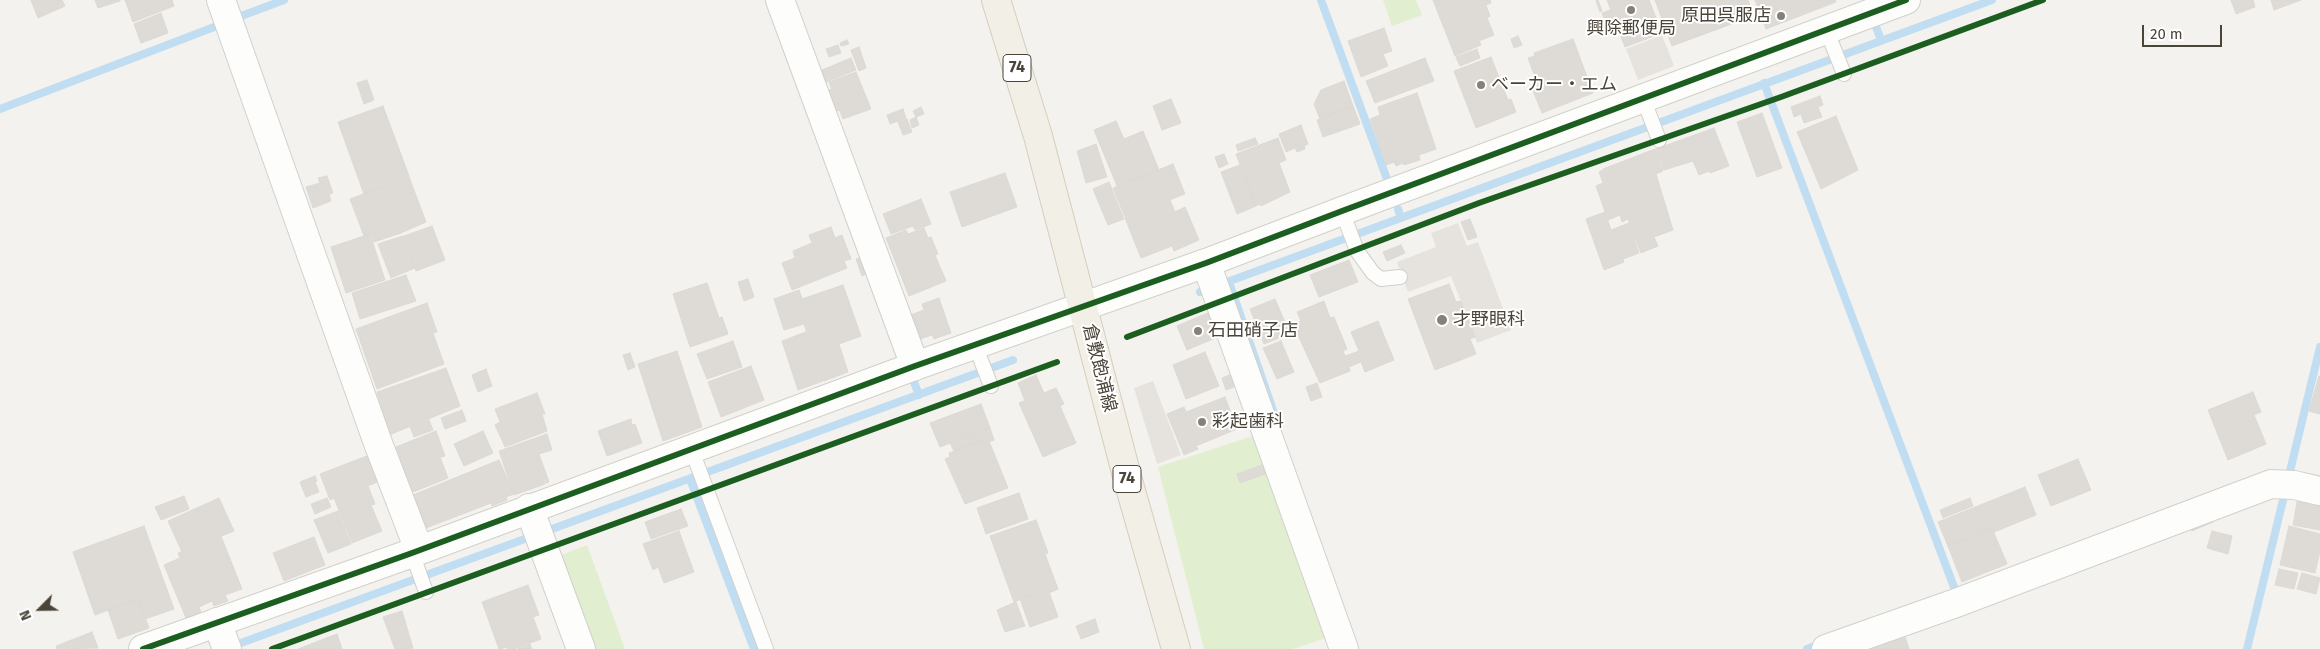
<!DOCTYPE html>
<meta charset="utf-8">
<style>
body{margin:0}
#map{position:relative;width:2320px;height:649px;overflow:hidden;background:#f4f2ee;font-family:"Fira Sans",sans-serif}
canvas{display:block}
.north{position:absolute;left:15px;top:584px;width:50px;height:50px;-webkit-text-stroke:4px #fff;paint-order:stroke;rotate:247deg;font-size:14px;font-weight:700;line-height:20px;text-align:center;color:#4b4439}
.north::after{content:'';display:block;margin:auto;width:18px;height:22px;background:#4b4439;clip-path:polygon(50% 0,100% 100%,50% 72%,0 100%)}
.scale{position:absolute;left:2142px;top:25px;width:80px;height:22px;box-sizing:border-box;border:2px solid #4b4439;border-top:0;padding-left:6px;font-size:15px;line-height:18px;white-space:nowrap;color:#4b4439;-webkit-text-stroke:4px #fff;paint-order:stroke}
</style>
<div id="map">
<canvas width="2320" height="649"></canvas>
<div class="north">N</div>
<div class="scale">20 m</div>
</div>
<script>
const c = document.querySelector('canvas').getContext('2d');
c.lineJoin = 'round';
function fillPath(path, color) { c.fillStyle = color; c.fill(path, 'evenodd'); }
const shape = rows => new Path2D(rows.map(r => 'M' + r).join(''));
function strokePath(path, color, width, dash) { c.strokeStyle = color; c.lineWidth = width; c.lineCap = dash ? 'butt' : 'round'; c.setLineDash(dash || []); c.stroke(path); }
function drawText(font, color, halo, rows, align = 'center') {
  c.font = font + ' "Fira Sans","Noto Sans JP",sans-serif'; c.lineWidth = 4; c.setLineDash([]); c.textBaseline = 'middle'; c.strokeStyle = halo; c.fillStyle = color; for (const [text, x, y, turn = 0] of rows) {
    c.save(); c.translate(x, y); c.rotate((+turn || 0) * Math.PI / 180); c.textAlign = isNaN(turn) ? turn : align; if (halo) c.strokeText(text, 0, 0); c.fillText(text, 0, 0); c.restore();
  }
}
fillPath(shape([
 [1383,0,1416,0,1422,15,1392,26],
 [1262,433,1332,636,1293,649,1204,649,1158,467],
 [587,545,625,649,594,649,559,556]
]), '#e1eecf');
fillPath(shape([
 [1662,35,1674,66,1638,80,1626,49],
 [1458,223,1467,246,1478,242,1511,330,1477,343,1451,276,1408,292,1397,262,1436,247,1431,233],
 [1153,381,1181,455,1157,464,1134,388]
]), '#e6e3df');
strokePath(shape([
 [1321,0,1387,179],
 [236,18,284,0],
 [1876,27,1881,40],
 [1764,83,1957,595],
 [0,109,222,24],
 [1398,209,1401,218],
 [1229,282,1274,413],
 [1200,292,1992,0],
 [914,382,919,395],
 [690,479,754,649],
 [230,647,1013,360],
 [1807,649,1820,644],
 [2247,649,2320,347]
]), '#c0ddf1', 8);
const building = shape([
 [31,0,62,0,65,6,38,18,31,0],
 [95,0,120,0,120,1,98,8,95,0],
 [125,0,172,0,174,6,133,22,125,0],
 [1433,0,1490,0,1491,3,1486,5,1490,16,1487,18,1494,35,1479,41,1481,45,1455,56,1433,0],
 [1598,0,1602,11,1600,12,1596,1,1598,0],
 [1607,0,1649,0,1662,33,1625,47,1607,0],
 [1655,0,1748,0,1753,16,1672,46,1655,0],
 [1755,0,1835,0,1836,2,1766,29,1755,0],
 [2231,0,2253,0,2255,7,2236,14,2231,0],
 [2271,0,2301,0,2274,10,2271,0],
 [1610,10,1619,32,1610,35,1602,13,1610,10],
 [161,13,168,33,141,43,134,24,161,13],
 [1384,28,1392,51,1383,54,1388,66,1361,77,1348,41,1384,28],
 [1518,36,1522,45,1514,48,1511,39,1518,36],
 [1573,39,1593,93,1542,113,1532,88,1538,85,1528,58,1535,56,1534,53,1573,39],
 [847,40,849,44,841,46,840,43,847,40],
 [838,45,841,53,829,57,826,49,838,45],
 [859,47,866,68,859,71,851,50,859,47],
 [1477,49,1480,58,1460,66,1456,57,1477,49],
 [1491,57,1508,100,1511,99,1516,112,1476,128,1454,71,1491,57],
 [851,58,856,70,826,82,822,70,851,58],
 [1425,58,1434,81,1375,103,1366,81,1425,58],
 [856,72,871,109,843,119,829,82,856,72],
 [367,80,374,100,364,104,357,83,367,80],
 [1344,81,1353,106,1320,119,1314,104,1321,90,1344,81],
 [832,89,840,110,831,113,823,92,832,89],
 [1417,93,1436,149,1419,155,1420,160,1404,165,1403,163,1396,166,1394,162,1386,165,1370,119,1380,115,1378,107,1417,93],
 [1820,96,1823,105,1818,107,1822,117,1804,123,1801,114,1794,117,1791,107,1820,96],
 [1171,99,1181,123,1162,130,1153,106,1171,99],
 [383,106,409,176,364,194,338,122,383,106],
 [1353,106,1360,124,1323,137,1317,120,1353,106],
 [921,107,924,114,916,117,913,111,921,107],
 [903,109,906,118,890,124,887,115,903,109],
 [1762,113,1782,168,1757,177,1737,122,1762,113],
 [1836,116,1858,170,1821,189,1797,132,1836,116],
 [916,117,919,125,912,128,910,120,916,117],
 [907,119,912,132,903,135,898,122,907,119],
 [1116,121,1124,139,1143,131,1159,170,1117,186,1094,130,1116,121],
 [1301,125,1308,144,1304,146,1305,149,1297,152,1295,148,1286,152,1279,134,1301,125],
 [1714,128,1729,166,1710,173,1709,171,1699,175,1693,161,1664,170,1656,149,1714,128],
 [1255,138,1258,144,1238,151,1236,145,1255,138],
 [1278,138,1286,160,1279,163,1290,192,1261,206,1260,204,1256,206,1236,154,1278,138],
 [1096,144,1107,177,1086,183,1077,151,1096,144],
 [1655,149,1663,171,1656,174,1673,230,1654,237,1658,246,1641,253,1628,219,1622,222,1620,215,1608,220,1596,186,1603,183,1599,172,1603,170,1603,169,1655,149],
 [1224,154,1228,164,1219,168,1215,157,1224,154],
 [1173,164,1185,194,1125,217,1113,188,1173,164],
 [1240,165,1256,206,1237,214,1221,172,1240,165],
 [1005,173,1017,207,962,227,950,192,1005,173],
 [327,176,333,193,329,194,331,201,313,208,306,187,320,183,318,178,327,176],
 [409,177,426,222,401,233,374,242,371,234,364,236,350,199,409,177],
 [1109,182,1124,219,1108,225,1093,189,1109,182],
 [921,199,931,224,915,230,913,226,891,234,883,214,921,199],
 [1170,200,1175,212,1185,207,1199,240,1174,251,1172,246,1141,258,1125,218,1170,200],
 [1605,212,1611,230,1629,223,1639,253,1623,259,1624,262,1604,270,1586,219,1605,212],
 [1470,219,1477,237,1468,240,1461,222,1470,219],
 [432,226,445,260,416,271,404,236,432,226],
 [831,227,835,238,842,235,851,259,844,261,847,268,792,290,782,263,795,258,793,251,812,243,809,235,831,227],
 [924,228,928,238,931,237,938,254,935,255,946,281,909,296,886,238,906,230,908,234,924,228],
 [370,234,385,280,346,293,331,247,370,234],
 [403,236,415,268,391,278,378,244,403,236],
 [1401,245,1405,253,1387,261,1383,252,1401,245],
 [862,257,870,272,862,276,856,259,862,257],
 [1349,260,1358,282,1319,297,1310,275,1349,260],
 [406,275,416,301,360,319,352,293,406,275],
 [748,279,754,297,744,301,738,282,748,279],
 [707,283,719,318,722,317,728,334,690,347,673,294,707,283],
 [1449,284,1456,302,1461,301,1475,337,1470,339,1476,354,1435,370,1408,299,1449,284],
 [843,285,861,336,839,344,848,372,824,381,804,324,784,330,774,299,799,290,802,299,843,285],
 [939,298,951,333,934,339,932,335,914,341,905,317,924,310,922,304,939,298],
 [1275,299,1287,327,1301,321,1297,312,1324,301,1330,318,1334,317,1347,349,1343,351,1345,356,1359,351,1351,332,1378,321,1394,360,1365,372,1361,362,1349,367,1350,371,1320,383,1296,331,1264,344,1250,309,1275,299],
 [427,303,437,332,433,333,444,364,377,389,356,329,427,303],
 [1210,312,1220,336,1187,350,1177,326,1210,312],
 [806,332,823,381,798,390,782,341,806,332],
 [733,341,742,367,707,379,697,354,733,341],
 [1281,341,1294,372,1277,379,1263,348,1281,341],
 [677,351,702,427,663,441,638,364,677,351],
 [1205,352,1219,386,1186,399,1173,365,1205,352],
 [630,353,635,367,628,370,623,355,630,353],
 [751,366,764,400,721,417,708,382,751,366],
 [446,368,460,406,389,435,381,413,383,412,377,392,446,368],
 [486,369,492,386,478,392,472,375,486,369],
 [1232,374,1236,386,1226,390,1222,378,1232,374],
 [1036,375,1044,393,1025,401,1018,383,1036,375],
 [2319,376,2320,377,2320,414,2309,411,2319,376],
 [1317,383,1322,397,1311,401,1306,387,1317,383],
 [1056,388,1064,404,1060,406,1076,443,1043,457,1019,403,1056,388],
 [2253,392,2261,412,2254,415,2266,444,2228,460,2208,410,2253,392],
 [537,393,545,414,542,414,547,431,505,447,495,425,500,422,495,409,537,393],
 [1225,397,1237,429,1196,446,1198,449,1184,455,1167,414,1184,407,1186,412,1225,397],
 [981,404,990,428,940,447,930,423,981,404],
 [462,410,466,421,445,429,441,418,462,410],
 [631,419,632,425,635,424,642,443,607,456,598,431,631,419],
 [429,420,433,430,414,437,410,427,429,420],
 [990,428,994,440,983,444,982,440,954,451,950,443,990,428],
 [436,431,445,456,440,457,448,478,413,492,396,447,436,431],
 [483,431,493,453,464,466,454,444,483,431],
 [547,434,552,450,539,454,549,482,546,483,530,440,547,434],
 [530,440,545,484,514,495,499,451,530,440],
 [982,440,983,444,989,441,1008,488,965,504,945,459,950,457,949,453,982,440],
 [372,454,382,480,368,486,375,504,371,505,382,531,352,543,334,498,330,500,320,474,372,454],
 [2078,459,2091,490,2051,506,2038,475,2078,459],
 [499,460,514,494,506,497,507,500,492,506,491,503,426,528,413,495,499,460],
 [1262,465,1265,474,1240,483,1237,474,1262,465],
 [315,476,317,481,315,482,319,492,306,497,300,482,315,476],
 [2025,487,2036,515,1994,532,1992,528,1948,546,1938,522,2025,487],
 [2299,491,2320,495,2320,530,2293,525,2299,491],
 [1019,493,1028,519,986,534,977,508,1019,493],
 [184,496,189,509,161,520,155,507,184,496],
 [219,498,234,531,182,552,168,521,219,498],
 [327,498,331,507,315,514,311,504,327,498],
 [1970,498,1973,506,1943,518,1940,510,1970,498],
 [681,509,688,526,651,539,645,522,681,509],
 [338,511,351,544,328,553,314,520,338,511],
 [2211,517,2213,522,2192,531,2190,526,2211,517],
 [1036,520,1048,553,1045,554,1058,589,1049,593,1048,588,1014,602,990,536,1036,520],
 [144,526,174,609,145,619,138,599,95,615,73,552,144,526],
 [2289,526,2320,534,2320,551,2315,573,2280,565,2289,526],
 [1992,528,2007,564,1962,582,1948,546,1992,528],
 [679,531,694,572,664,583,658,567,653,570,643,544,679,531],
 [2212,531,2232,536,2228,554,2207,548,2212,531],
 [221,536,242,589,225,595,228,601,214,606,212,601,199,607,201,612,186,618,164,565,180,558,178,553,221,536],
 [314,537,325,565,284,581,273,553,314,537],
 [2279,569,2298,573,2294,589,2275,585,2279,569],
 [2302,573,2320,578,2316,594,2297,589,2302,573],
 [528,585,539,615,533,617,541,639,514,649,508,649,507,647,499,649,482,602,528,585],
 [1048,589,1058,617,1030,627,1020,599,1048,589],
 [138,599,149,628,118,639,108,610,138,599],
 [1016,602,1025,626,1005,632,997,610,1016,602],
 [402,611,413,648,409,649,395,649,383,617,402,611],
 [1095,619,1099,632,1081,639,1076,626,1095,619],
 [92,632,98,648,57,649,56,646,92,632],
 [1904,633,1909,649,1857,649,1904,633],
 [337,634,342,649,298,649,337,634],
 [530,644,532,649,518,649,530,644]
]);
fillPath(building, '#dedbd6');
strokePath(building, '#dcd9d4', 1);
const service = shape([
 [1826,29,1844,74],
 [1643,98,1659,140],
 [1342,211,1357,251,1373,273,1381,279,1400,277],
 [975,345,991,386],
 [691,448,766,649],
 [412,553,426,592]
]);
const minor = shape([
 [221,0,378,443,419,550],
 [780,0,915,366],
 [1206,263,1344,649],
 [529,508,581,649],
 [217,622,227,649],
 [1826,649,1956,603,2271,484,2294,485,2320,491]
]);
const tertiary = shape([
 [143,649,412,553,915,366,1206,263,1342,211,1906,0]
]);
const primary = shape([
 [996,0,1038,136,1129,484,1176,649]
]);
strokePath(service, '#d2d0cb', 16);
strokePath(minor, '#d2d0cb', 30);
strokePath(tertiary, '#d2d0cb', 30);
strokePath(primary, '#d6cebb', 30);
strokePath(service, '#fdfdfc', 14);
strokePath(minor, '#fdfdfc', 28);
strokePath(tertiary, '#fdfdfc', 28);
strokePath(primary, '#f2efe6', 28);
strokePath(shape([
 [1127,337,1479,203,1781,97,2043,0],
 [143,649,412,553,915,366,1206,263,1342,211,1906,0],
 [272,649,1057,362]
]), '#1b5e20', 6);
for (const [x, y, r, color] of [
 [1631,10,5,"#868178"],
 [1781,16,5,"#868178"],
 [1481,85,5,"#868178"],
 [1442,320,6,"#868178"],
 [1198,331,5,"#868178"],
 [1202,422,5,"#868178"]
]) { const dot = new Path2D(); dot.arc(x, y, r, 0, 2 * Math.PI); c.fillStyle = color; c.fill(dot); strokePath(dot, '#fff', 2); }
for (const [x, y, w] of [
 [1017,68,28],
 [1127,479,28]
]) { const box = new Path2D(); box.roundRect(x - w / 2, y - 13.5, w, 27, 4); c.fillStyle = '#fff'; c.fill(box); strokePath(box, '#4b4439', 1); }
drawText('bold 16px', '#4b4439', null, [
 ["74",1017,68],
 ["74",1127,479]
]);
drawText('18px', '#4b4439', '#fff', [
 ["原田呉服店",1771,16,"right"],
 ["興除郵便局",1631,29,"center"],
 ["ベーカー・エム",1491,85],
 ["才野眼科",1453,320],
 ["石田硝子店",1208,331],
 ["彩起歯科",1212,422]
], 'left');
drawText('18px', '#4b4439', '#fff', [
 ["倉敷飽浦線",1099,368,76]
]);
</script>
